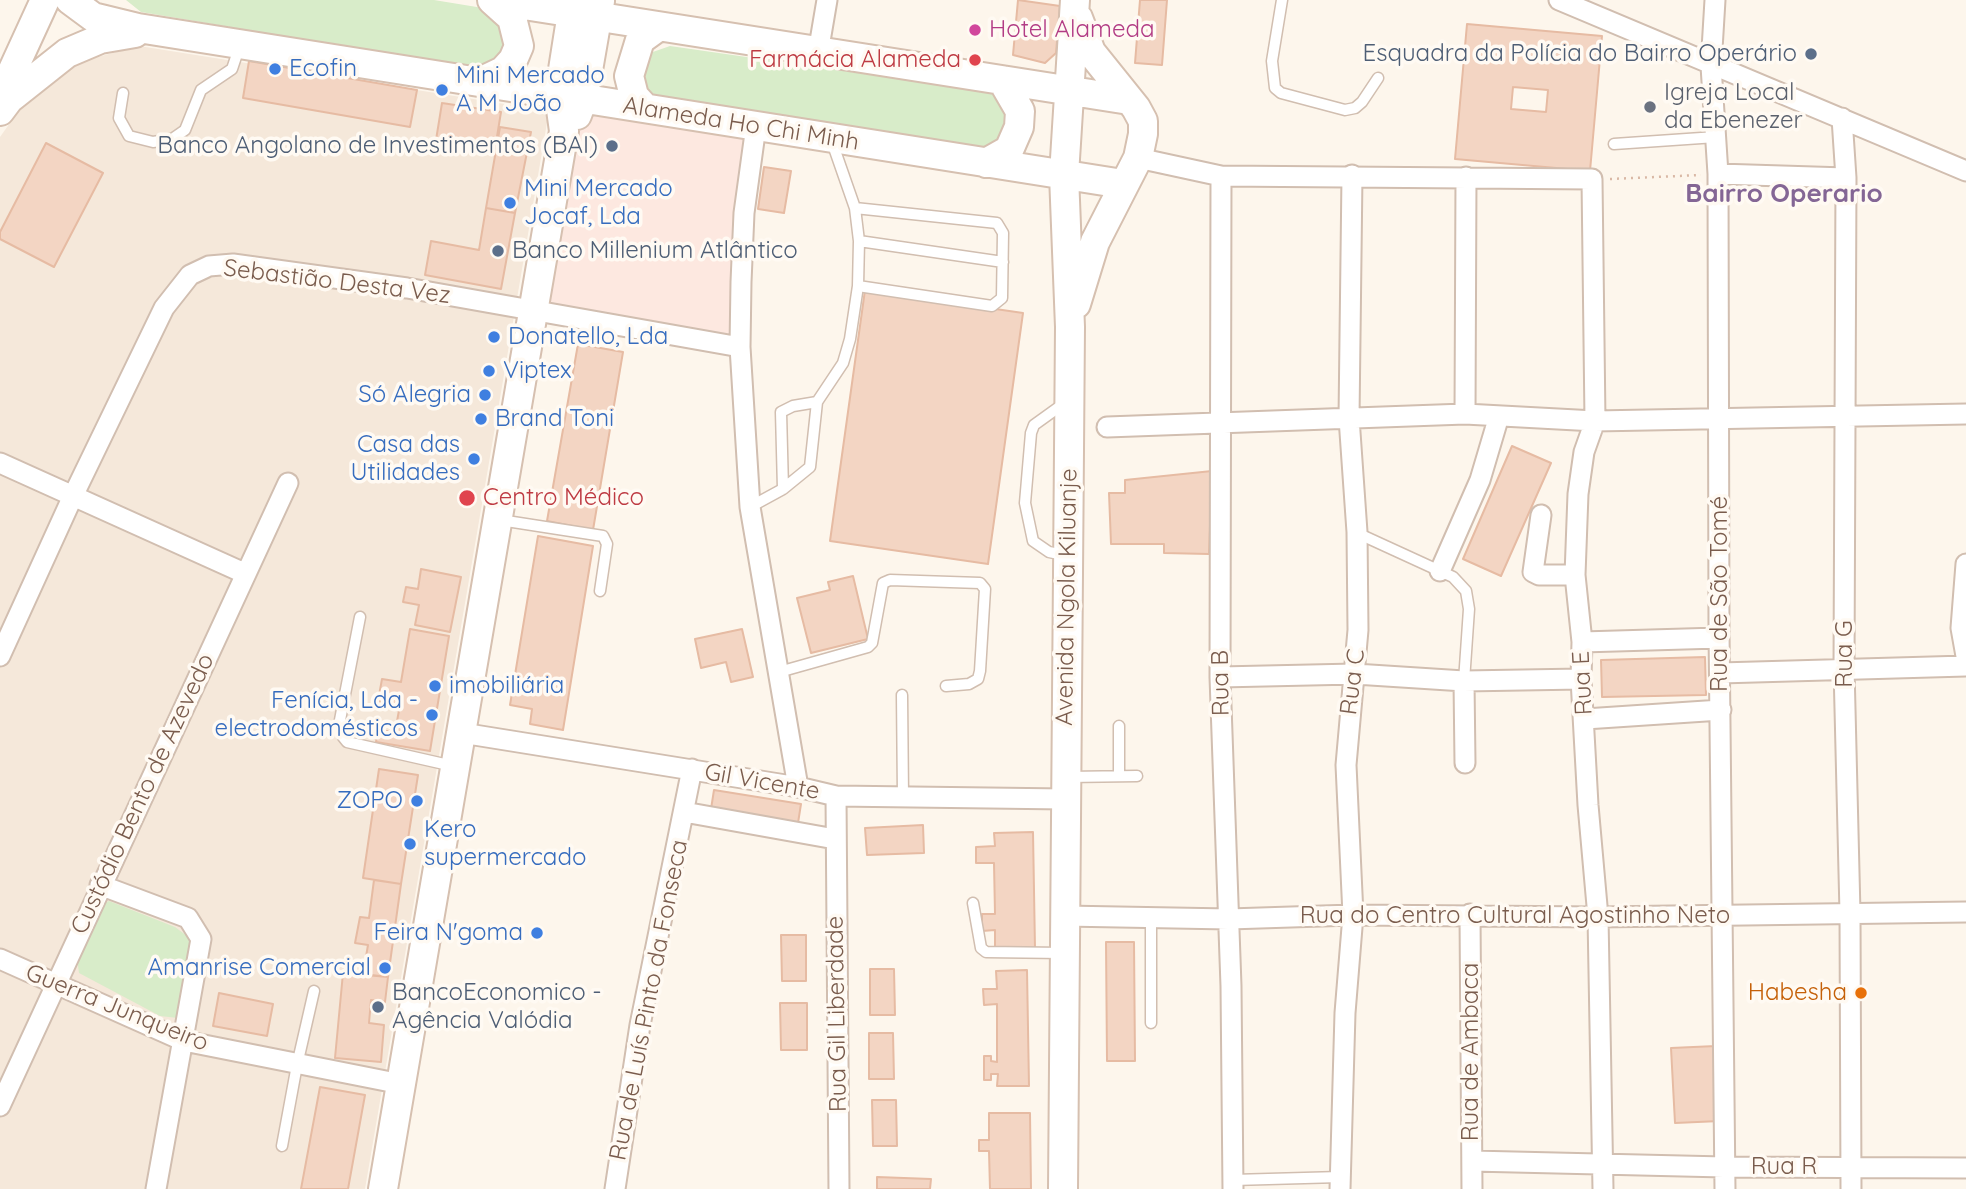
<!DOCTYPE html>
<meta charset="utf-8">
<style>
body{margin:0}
canvas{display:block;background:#fdf6ec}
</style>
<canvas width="1966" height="1189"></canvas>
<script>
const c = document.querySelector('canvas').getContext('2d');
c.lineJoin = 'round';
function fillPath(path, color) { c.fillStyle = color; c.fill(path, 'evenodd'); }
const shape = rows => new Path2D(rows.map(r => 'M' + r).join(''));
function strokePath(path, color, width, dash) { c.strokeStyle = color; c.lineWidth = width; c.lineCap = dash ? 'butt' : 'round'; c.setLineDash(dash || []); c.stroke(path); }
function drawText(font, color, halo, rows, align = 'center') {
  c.font = font + ' Quicksand,sans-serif'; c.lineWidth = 7; c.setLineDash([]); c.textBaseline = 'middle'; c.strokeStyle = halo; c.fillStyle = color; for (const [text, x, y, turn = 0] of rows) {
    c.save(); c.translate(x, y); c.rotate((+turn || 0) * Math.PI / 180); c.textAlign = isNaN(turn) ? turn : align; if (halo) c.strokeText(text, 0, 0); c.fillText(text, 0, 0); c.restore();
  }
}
fillPath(shape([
 [139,46,549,111,365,1189,0,1189,0,137,27,99,75,63]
]), '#f5e8da');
fillPath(shape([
 [583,99,756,126,740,347,534,310]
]), '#fde8e0');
fillPath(shape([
 [126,0,434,0,489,9,505,21,505,54,479,69,141,12],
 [670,46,990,92,1000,97,1009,111,1005,137,980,152,651,99,640,81,650,53],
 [109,901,175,927,191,939,193,946,178,1018,160,1016,79,973,77,958,103,904]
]), '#d8ecc9');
const building = shape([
 [1018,0,1060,6,1056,53,1045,63,1013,55,1018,0],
 [1140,0,1167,0,1162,65,1135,63,1140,0],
 [1467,24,1602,36,1590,171,1455,159,1467,24],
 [1513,87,1548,90,1546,112,1511,109,1513,87],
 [249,61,417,90,410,127,243,98,249,61],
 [442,103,501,112,495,149,436,140,442,103],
 [500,127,531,132,515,213,486,208,500,127],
 [46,143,103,173,54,267,0,239,0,232,46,143],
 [764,167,791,171,784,213,758,209,764,167],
 [486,208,515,213,501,289,425,275,431,241,479,250,486,208],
 [865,290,1023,313,988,564,830,541,865,290],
 [578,344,623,352,593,530,547,521,578,344],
 [1512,446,1551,463,1501,576,1463,559,1512,446],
 [1212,471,1209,554,1164,553,1164,544,1111,544,1109,493,1125,493,1125,480,1212,471],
 [538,536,593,546,563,730,530,724,532,709,510,705,538,536],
 [421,569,461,577,450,632,415,625,419,605,403,602,406,587,418,589,421,569],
 [853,576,868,639,811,653,797,598,830,590,828,582,853,576],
 [410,629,449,636,430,751,376,742,378,730,395,732,400,705,378,701,382,679,401,682,410,629],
 [742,629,753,677,731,682,726,662,701,668,695,639,742,629],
 [1705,657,1706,695,1602,697,1601,660,1705,657],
 [379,769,418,775,401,884,363,878,379,769],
 [714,790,801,804,798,823,711,809,714,790],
 [923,825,924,853,867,855,865,828,923,825],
 [1033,832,1035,949,995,950,995,930,982,931,982,914,995,914,994,863,976,863,976,847,995,846,994,833,1033,832],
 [374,880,401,884,388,977,363,974,368,945,355,943,360,917,369,918,374,880],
 [781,935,806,935,806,981,782,981,781,935],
 [1106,942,1134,942,1135,1061,1107,1061,1106,942],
 [870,969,894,969,895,1015,870,1015,870,969],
 [1027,970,1029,1086,997,1086,998,1074,991,1074,991,1080,984,1080,984,1056,991,1056,991,1061,997,1062,997,1004,984,1005,983,989,997,989,996,971,1027,970],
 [343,973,388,977,385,1002,371,1000,369,1023,384,1025,381,1062,335,1058,343,973],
 [219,993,273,1004,267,1036,213,1026,219,993],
 [780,1003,807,1003,807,1050,781,1050,780,1003],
 [869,1033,893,1033,894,1079,869,1079,869,1033],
 [1716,1046,1720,1121,1675,1123,1671,1048,1716,1046],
 [320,1087,365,1095,348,1189,301,1189,320,1087],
 [872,1100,896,1100,897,1146,873,1146,872,1100],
 [989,1113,1030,1113,1031,1189,990,1189,989,1151,979,1151,979,1140,989,1140,989,1113],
 [877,1177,931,1179,930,1189,877,1189,877,1177]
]);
fillPath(building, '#f3d5c3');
strokePath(building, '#e6bba3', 2);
const lane = shape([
 [1282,0,1272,61,1275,88,1281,93,1345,110,1355,108,1362,102,1378,78],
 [123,93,119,118,129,136,153,142,172,139,185,130,201,90,232,69,239,48],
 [1614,144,1716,137],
 [855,208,997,223,1003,233,1002,298,992,306,858,286],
 [859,241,1003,262],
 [783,489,781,412,793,406,817,402],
 [750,507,783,489,810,467,817,402,843,363,850,339,858,286,859,241,855,208,832,142],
 [500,520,603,536,607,544,600,591],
 [1357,533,1453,577,1466,591,1469,609,1464,681],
 [1064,555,1049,552,1033,541,1025,503,1031,433,1034,425,1066,402],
 [360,617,340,720,343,737,347,742,453,766],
 [779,672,868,647,872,643,883,583,890,580,980,583,985,589,980,671,978,679,969,684,946,686],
 [902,695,903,797],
 [1119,726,1119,776],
 [1068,777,1137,776],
 [973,903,981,948,986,952,1063,953],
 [1151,917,1151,1023],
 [282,1146,297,1065,314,991],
 [1233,1180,1340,1177]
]);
const street = shape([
 [1559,0,1966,171],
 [1715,0,1711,66,1718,174,1719,632,1725,1189],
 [818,53,827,0],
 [1842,118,1846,178,1844,668,1850,913,1851,1189],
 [756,126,744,213,741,282,740,347,750,507,798,787],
 [1138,158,1221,176,1592,179,1595,421,1584,452,1578,494,1575,575,1582,642,1581,679,1588,805,1598,917,1603,1189],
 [1718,174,1846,178],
 [1221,176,1220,677,1231,986,1233,1189],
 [1465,414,1466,177],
 [1107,427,1465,414,1595,421,1966,414],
 [0,463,244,573],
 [1541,515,1533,572,1539,575,1575,575],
 [1966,564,1961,628,1966,656],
 [1440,571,1480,480,1499,416],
 [1582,642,1719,638],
 [0,656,73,496,164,308,190,275,209,266,233,264,407,288,740,347],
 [1720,673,1966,666],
 [1220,677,1355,674,1464,681,1581,679],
 [1464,681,1465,763],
 [1585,719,1721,710],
 [462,733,798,787,836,796,1065,799],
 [836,796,839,1189],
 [684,812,835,839],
 [100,885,188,918,201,939,156,1189],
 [1470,914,1472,1189],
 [1064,916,1229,919,1353,915,1598,917,1966,912],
 [0,959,184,1041,401,1084],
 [0,1106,288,483],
 [1472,1161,1724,1167,1966,1168],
 [615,1189,640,1025,692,769],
 [1340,1189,1345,1013,1353,915,1346,765,1358,630,1357,532,1349,418,1352,175]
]);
const secondary = shape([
 [70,0,93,17,138,28,1123,184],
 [492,0,1129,100],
 [480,82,503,71,513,60,519,46,512,18,492,0],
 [0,98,45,0],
 [645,108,634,96,629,76,640,40,658,27],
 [0,111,9,99,67,53,100,39,135,33],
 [577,115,583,99,600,1],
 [986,163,1009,150,1019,127,1020,111,1002,80],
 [1076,304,1095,242,1138,158,1143,134,1143,121,1136,108,1091,52,1078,18],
 [383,1189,564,131,559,95,574,0],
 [1063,1189,1070,327,1064,175,1075,0]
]);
strokePath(lane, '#d1beb0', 13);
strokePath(street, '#d1beb0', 23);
strokePath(secondary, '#d6c0b0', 32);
strokePath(shape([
 [1610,179,1701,175]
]), '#d9b8a5', 2.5, [2, 5]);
strokePath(lane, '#fff', 10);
strokePath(street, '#fff', 19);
strokePath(secondary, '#fff', 28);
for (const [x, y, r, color] of [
 [975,30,7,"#d1479c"],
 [1811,54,7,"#5c6f8a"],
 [975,60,7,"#e0444e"],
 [275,69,7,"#3f7fe0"],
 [442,90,7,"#3f7fe0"],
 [1650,107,7,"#6b7280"],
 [612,146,7,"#5c6f8a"],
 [510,203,7,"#3f7fe0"],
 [498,251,7,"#5c6f8a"],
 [494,337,7,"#3f7fe0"],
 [489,371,7,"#3f7fe0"],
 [485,395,7,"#3f7fe0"],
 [481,419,7,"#3f7fe0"],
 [474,459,7,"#3f7fe0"],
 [467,498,9,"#e0444e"],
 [435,686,7,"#3f7fe0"],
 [432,715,7,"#3f7fe0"],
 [417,801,7,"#3f7fe0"],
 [410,844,7,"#3f7fe0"],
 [537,933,7,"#3f7fe0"],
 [385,968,7,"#3f7fe0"],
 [1861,993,7,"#e8710a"],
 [378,1007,7,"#5c6f8a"]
]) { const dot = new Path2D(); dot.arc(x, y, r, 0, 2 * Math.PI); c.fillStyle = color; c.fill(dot); strokePath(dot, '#fffaf3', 2.5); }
drawText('24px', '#b23c85', '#fffaf3', [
 ["Hotel Alameda",989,30]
], 'left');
drawText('24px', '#4e5e75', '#fffaf3', [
 ["Esquadra da Polícia do Bairro Operário",1797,54],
 ["Banco Angolano de Investimentos (BAI)",598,146],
 ["Banco Millenium Atlântico",512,251,"left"],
 ["BancoEconomico -",392,993,"left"],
 ["Agência Valódia",392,1021,"left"]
], 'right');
drawText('24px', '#be3a42', '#fffaf3', [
 ["Farmácia Alameda",961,60],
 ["Centro Médico",483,498,"left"]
], 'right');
drawText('24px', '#366cbe', '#fffaf3', [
 ["Ecofin",289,69],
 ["Mini Mercado",456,76],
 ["A M João",456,104],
 ["Mini Mercado",524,189],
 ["Jocaf, Lda",524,217],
 ["Donatello, Lda",508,337],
 ["Viptex",503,371],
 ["Só Alegria",471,395,"right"],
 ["Brand Toni",495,419],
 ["Casa das",460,445,"right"],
 ["Utilidades",460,473,"right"],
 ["imobiliária",449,686],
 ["Fenícia, Lda -",418,701,"right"],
 ["electrodomésticos",418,729,"right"],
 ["ZOPO",403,801,"right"],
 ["Kero",424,830],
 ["supermercado",424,858],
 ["Feira N'goma",523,933,"right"],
 ["Amanrise Comercial",371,968,"right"]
], 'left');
drawText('24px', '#5b616d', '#fffaf3', [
 ["Igreja Local",1664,93],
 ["da Ebenezer",1664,121]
], 'left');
drawText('24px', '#7a5c4d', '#fffaf3', [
 ["Alameda Ho Chi Minh",741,124,9],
 ["Sebastião Desta Vez",337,282,7],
 ["Rua de São Tomé",1720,594,-90],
 ["Avenida Ngola Kiluanje",1067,597,-89],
 ["Rua G",1845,654,-90],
 ["Rua C",1353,682,-83],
 ["Rua B",1221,683,-91],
 ["Rua E",1583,683,-93],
 ["Gil Vicente",762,782,10],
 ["Custódio Bento de Azevedo",143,794,-65],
 ["Rua do Centro Cultural Agostinho Neto",1515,916],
 ["Rua de Luís Pinto da Fonseca",649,1000,-79],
 ["Guerra Junqueiro",117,1008,22],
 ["Rua Gil Liberdade",837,1014,-91],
 ["Rua de Ambaca",1471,1052,-90],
 ["Rua R",1784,1167]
]);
drawText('24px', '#c56008', '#fffaf3', [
 ["Habesha",1847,993]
], 'right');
drawText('bold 26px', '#846695', '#fffaf3', [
 ["Bairro Operario",1784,194]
]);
</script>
